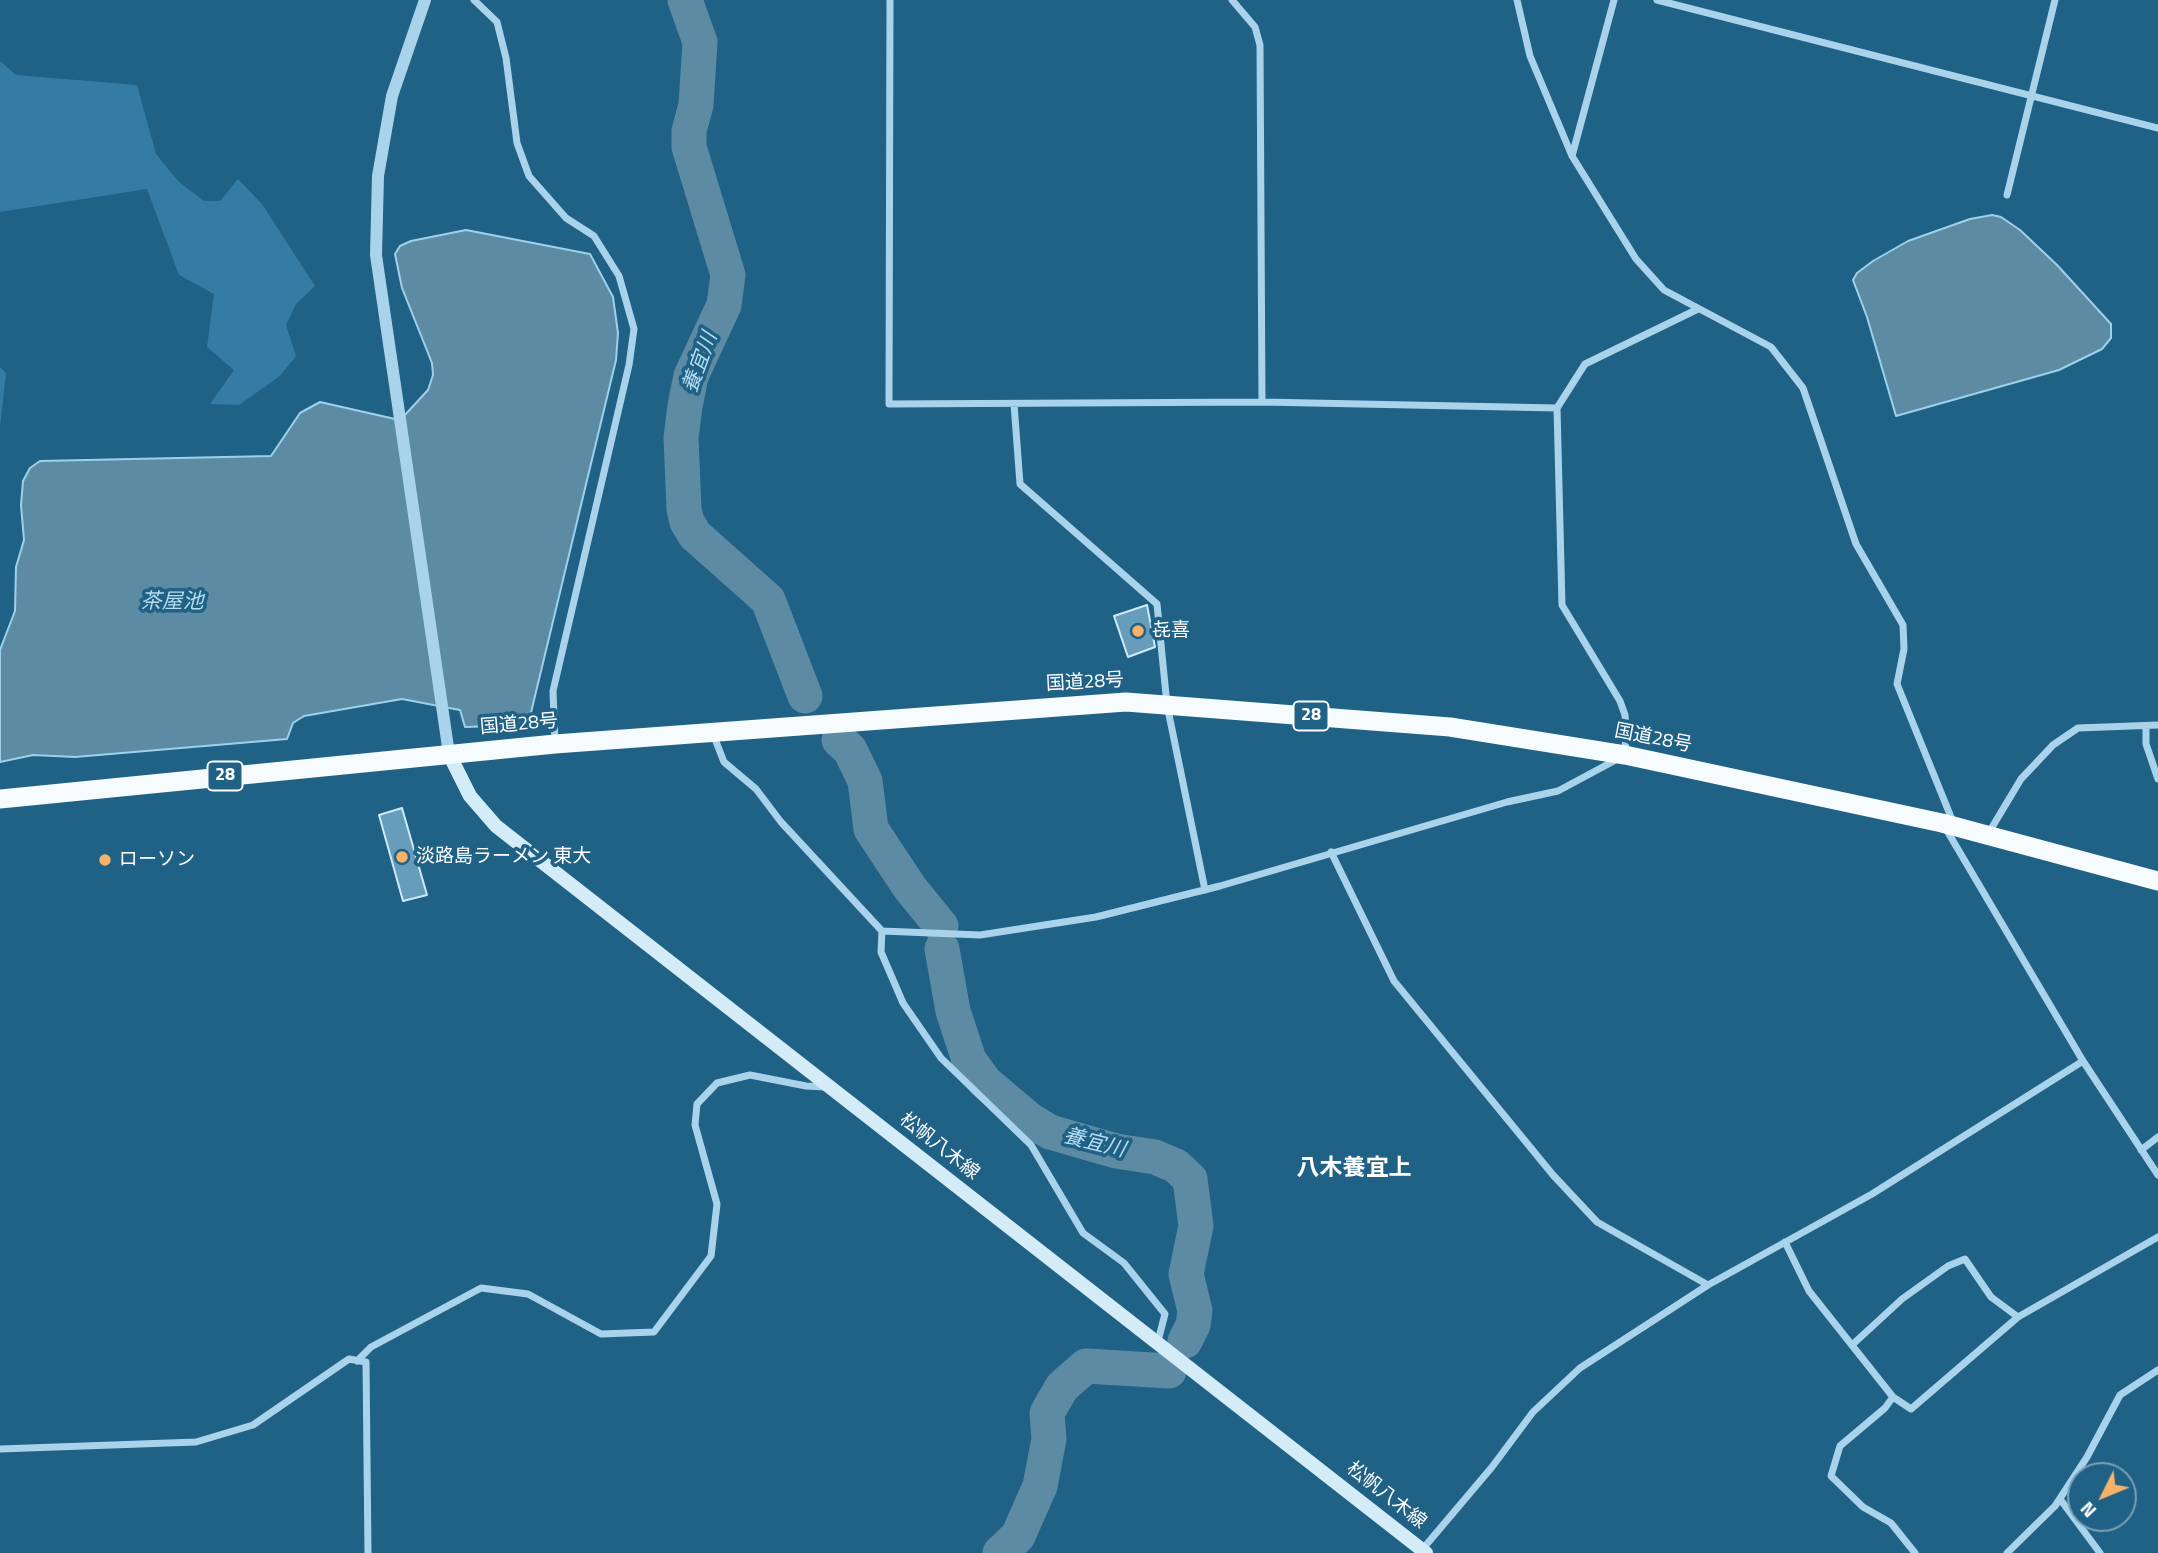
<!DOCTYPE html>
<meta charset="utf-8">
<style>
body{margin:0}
#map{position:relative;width:2158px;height:1553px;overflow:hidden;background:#206186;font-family:"Titillium Web",sans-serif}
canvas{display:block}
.north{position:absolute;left:2067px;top:1462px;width:70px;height:70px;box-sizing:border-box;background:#206186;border:2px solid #79a0b6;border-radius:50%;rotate:227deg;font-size:19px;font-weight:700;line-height:28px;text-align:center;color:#fff}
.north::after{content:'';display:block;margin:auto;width:24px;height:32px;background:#f7b26a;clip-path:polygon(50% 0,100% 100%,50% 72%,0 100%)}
</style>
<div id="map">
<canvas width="2158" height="1553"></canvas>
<div class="north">N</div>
</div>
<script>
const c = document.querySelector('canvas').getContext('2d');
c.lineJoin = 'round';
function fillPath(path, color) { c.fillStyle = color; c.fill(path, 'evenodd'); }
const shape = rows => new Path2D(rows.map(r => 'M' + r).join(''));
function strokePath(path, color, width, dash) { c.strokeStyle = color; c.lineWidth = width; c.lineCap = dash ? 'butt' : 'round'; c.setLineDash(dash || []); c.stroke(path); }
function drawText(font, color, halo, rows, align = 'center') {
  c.font = font + ' "Titillium Web","Noto Sans JP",sans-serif'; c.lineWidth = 7; c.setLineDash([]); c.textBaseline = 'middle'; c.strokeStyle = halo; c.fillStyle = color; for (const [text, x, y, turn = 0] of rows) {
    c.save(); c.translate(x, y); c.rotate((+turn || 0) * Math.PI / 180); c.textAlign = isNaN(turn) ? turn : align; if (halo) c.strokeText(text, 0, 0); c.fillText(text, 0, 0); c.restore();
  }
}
fillPath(shape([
 [0,61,16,75,137,85,156,154,179,182,204,201,220,201,238,179,262,204,315,286,296,304,286,325,296,356,280,376,239,405,210,404,234,370,207,347,214,294,179,275,147,189,0,212],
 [0,367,6,373,0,427]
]), '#347ca3');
const water = shape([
 [1992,215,2001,217,2020,230,2057,265,2111,324,2111,338,2102,349,2059,370,1896,416,1867,317,1853,280,1857,273,1873,261,1908,241,1970,219,1992,215],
 [466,230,590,254,613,297,618,333,616,360,528,725,465,727,460,710,402,699,304,716,293,723,287,739,75,757,33,755,0,762,0,650,15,611,16,567,24,540,21,505,23,481,30,468,40,461,271,456,300,413,320,402,395,419,404,416,428,390,433,375,432,363,402,288,395,254,400,246,411,241,466,230]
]);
fillPath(water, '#5e8ba4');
strokePath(water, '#9dd1eb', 2);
strokePath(shape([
 [685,0,700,42,696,105,689,131,689,147,728,275,724,305,691,376,685,406,681,438,684,509,687,522,695,535,768,600,805,696],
 [839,740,850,750,865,781,871,829,910,888,941,926],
 [942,949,953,1011,969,1060,985,1082,1030,1120,1050,1132,1116,1151,1155,1157,1176,1166,1190,1179,1196,1226,1186,1274,1195,1311,1193,1325,1185,1341],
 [1000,1553,1018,1536,1040,1486,1049,1439,1047,1413,1062,1387,1086,1366,1169,1371]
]), '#5e8ba4', 35);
const building = shape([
 [1147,605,1155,647,1128,657,1114,616,1147,605],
 [402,808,427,895,403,901,379,815,402,808]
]);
fillPath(building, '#669dbb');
strokePath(building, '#cee9f7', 2);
strokePath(shape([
 [474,0,497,22,506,58,517,143,529,176,566,218,594,236,619,276,634,329,629,365,553,691,555,743],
 [890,0,889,404,1262,402,1557,408],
 [1232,0,1255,27,1260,45,1262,402],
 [1517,0,1530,56,1572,156,1636,259,1664,290,1771,347,1803,388,1856,544,1903,625,1904,649,1897,684,1953,822],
 [1657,0,2158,128],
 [1572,156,1614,0],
 [2007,195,2055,0],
 [1014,404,1020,484,1157,604,1167,705,1205,890],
 [2146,728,2146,744,2158,779],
 [713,734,724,762,756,789,781,822,882,931,980,935,1096,917,1220,886,1507,802,1558,791,1625,755,1626,728,1625,715,1620,701,1562,605,1557,408,1585,364,1698,309],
 [1946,829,2083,1061,2158,1175],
 [1988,834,2021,779,2053,745,2078,728,2158,725],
 [1331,852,1394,981,1553,1175,1597,1222,1708,1285],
 [882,931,881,952,903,1003,941,1058,1031,1145,1083,1233,1124,1263,1165,1314,1158,1341],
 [2141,1150,2158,1137],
 [1785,1242,1809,1291,1893,1397,1911,1409,2018,1317,2158,1237],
 [1852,1345,1902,1299,1948,1266,1965,1259,1991,1297,2018,1317],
 [357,1361,371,1347,481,1288,528,1294,601,1334,654,1332,711,1256,717,1204,695,1125,697,1104,717,1083,750,1075,806,1086,826,1087],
 [1893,1397,1885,1408,1840,1446,1831,1476,1863,1507,1891,1523,1915,1553],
 [0,1449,196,1442,253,1425,349,1359,366,1362,368,1553],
 [2060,1499,2100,1553],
 [1421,1551,1492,1467,1533,1412,1580,1368,1708,1285,1872,1194,2083,1061],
 [2007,1553,2055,1506,2087,1457,2120,1395,2158,1370]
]), '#a9d3ea', 7);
strokePath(shape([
 [425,0,392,96,378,176,376,255,449,754]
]), '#a9d3ea', 12);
strokePath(shape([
 [449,754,470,796,496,826,1426,1553]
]), '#d4ebf8', 14);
strokePath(shape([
 [0,799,555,744,1126,702,1450,727,1625,755,1942,823,2158,881]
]), '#f6fbfe', 19);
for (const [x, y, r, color] of [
 [1138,631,7,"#f7b26a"],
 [402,857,7,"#f7b26a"],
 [105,860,7,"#f7b26a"]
]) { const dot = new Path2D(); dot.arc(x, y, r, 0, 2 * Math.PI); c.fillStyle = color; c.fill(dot); strokePath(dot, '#206186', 2.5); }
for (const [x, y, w] of [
 [1311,716,35],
 [225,776,35]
]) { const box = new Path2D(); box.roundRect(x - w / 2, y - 14.5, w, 29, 5); c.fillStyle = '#206186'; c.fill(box); strokePath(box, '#fff', 2); }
drawText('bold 18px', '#fff', null, [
 ["28",1311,716],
 ["28",225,776]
]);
drawText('19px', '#fff', '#206186', [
 ["㐂喜",1152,631],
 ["淡路島ラーメン 東大",416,857],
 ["ローソン",119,860]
], 'left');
drawText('19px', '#fff', '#206186', [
 ["国道28号",1085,683,-3],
 ["国道28号",519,725,-5],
 ["国道28号",1653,739,11],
 ["松帆八木線",939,1147,38],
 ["松帆八木線",1386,1496,38]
]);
drawText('italic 21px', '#b5dcf1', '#206186', [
 ["養宜川",701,363,-70],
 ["茶屋池",172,603],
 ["養宜川",1094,1144,14]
]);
drawText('bold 23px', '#fff', '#206186', [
 ["八木養宜上",1354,1169]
]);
</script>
